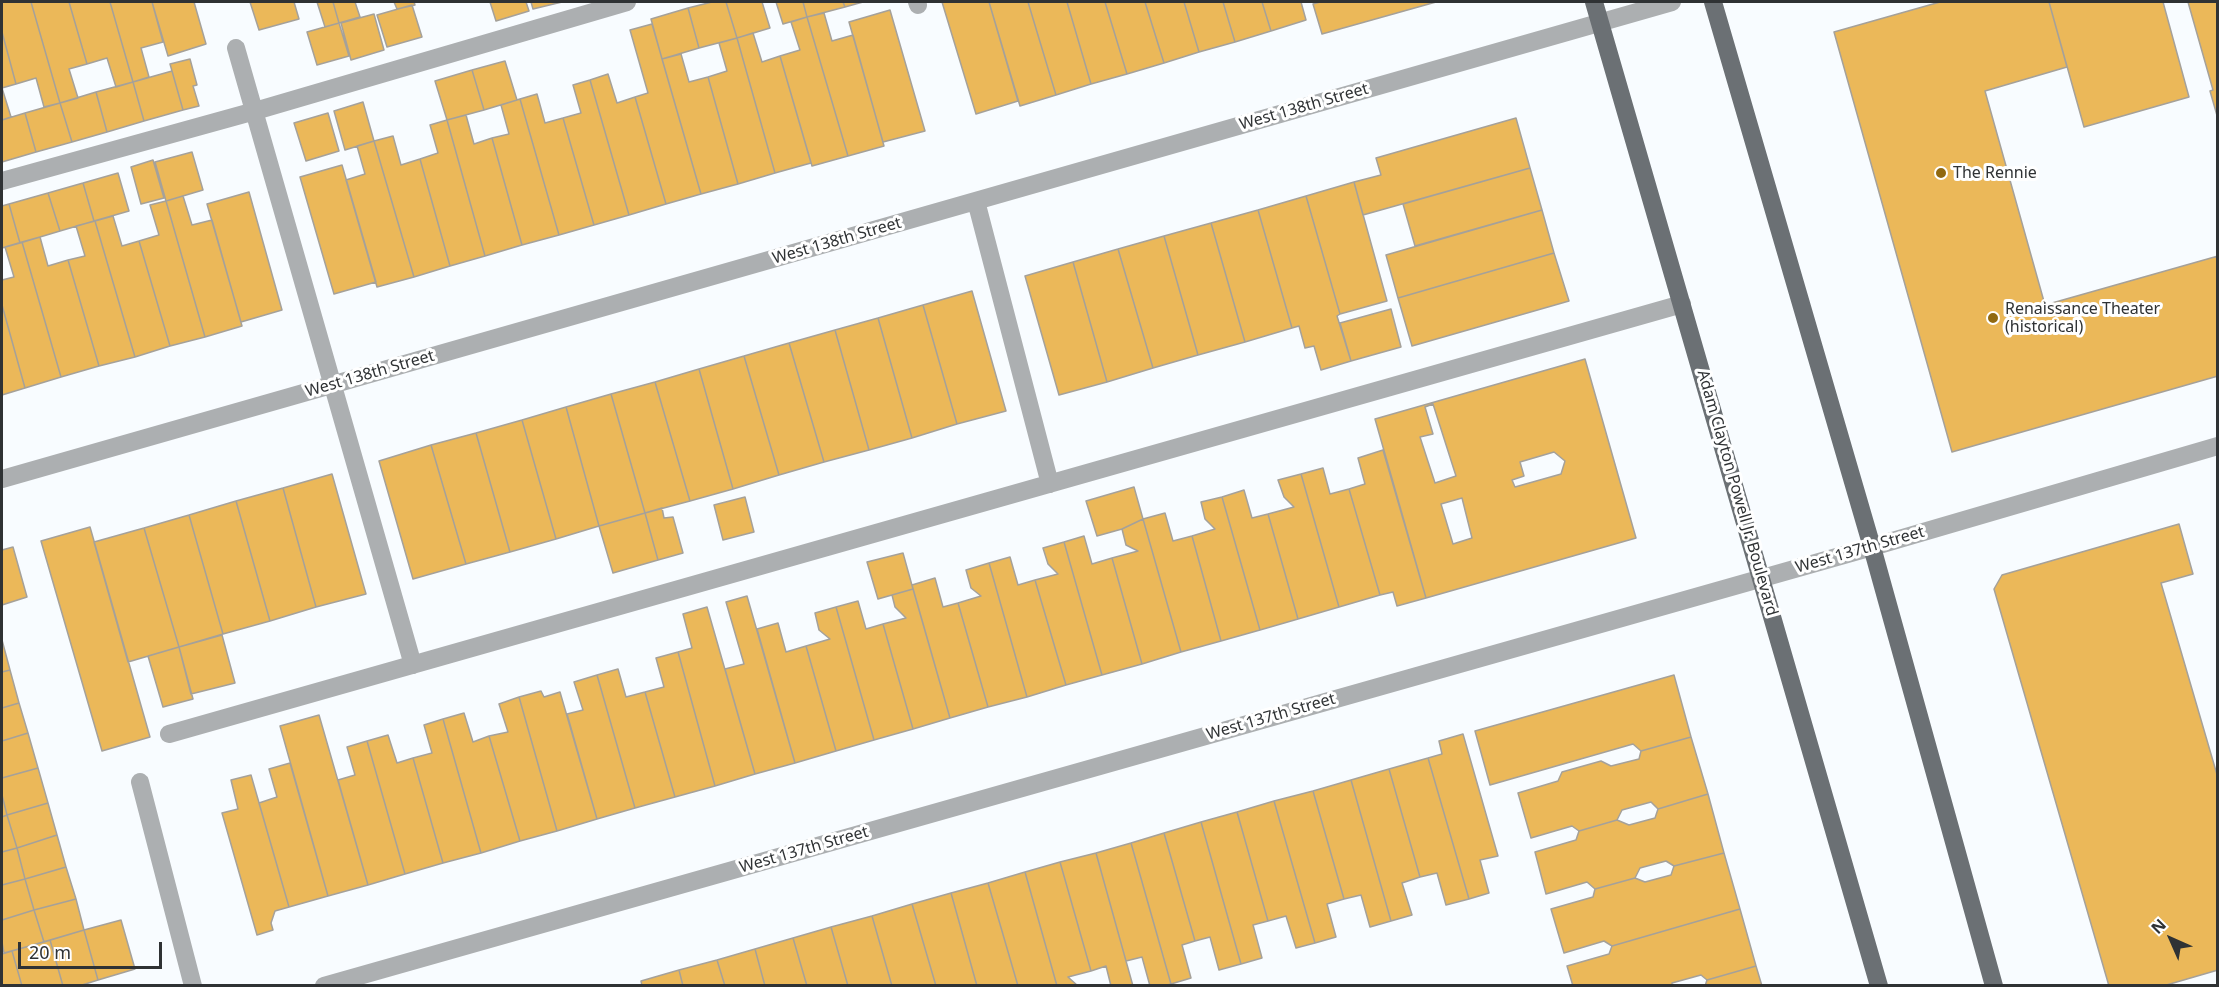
<!DOCTYPE html>
<style>
body{margin:0}
#map{position:relative;width:2219px;height:987px;overflow:hidden;background:#f8fcff;font-family:"Noto Sans",sans-serif}
canvas{display:block}
.frame{position:absolute;inset:0;border:3px solid #2f3234;pointer-events:none}
.north{position:absolute;left:2141px;top:909px;width:60px;height:60px;-webkit-text-stroke:4px #fff;paint-order:stroke;rotate:315deg;font-size:16px;font-weight:700;line-height:24px;text-align:center;color:#2f3234}
.north::after{content:'';display:block;margin:auto;width:21px;height:27px;background:#2f3234;clip-path:polygon(50% 0,100% 100%,50% 72%,0 100%)}
.scale{position:absolute;left:18px;top:942px;width:144px;height:27px;box-sizing:border-box;border:3px solid #2f3234;border-top:0;padding-left:8px;font-size:18px;line-height:21px;white-space:nowrap;color:#2f3234;-webkit-text-stroke:4px #fff;paint-order:stroke}
</style>
<div id="map">
<canvas width="2219" height="987"></canvas>
<div class="frame"></div>
<div class="north">N</div>
<div class="scale">20 m</div>
</div>
<script>
const c = document.querySelector('canvas').getContext('2d');
c.lineJoin = 'round';
function fillPath(path, color) { c.fillStyle = color; c.fill(path, 'evenodd'); }
const shape = rows => new Path2D(rows.map(r => 'M' + r).join(''));
function strokePath(path, color, width, dash) { c.strokeStyle = color; c.lineWidth = width; c.lineCap = dash ? 'butt' : 'round'; c.setLineDash(dash || []); c.stroke(path); }
function drawText(font, color, halo, rows, align = 'center') {
  c.font = font + ' "Noto Sans",sans-serif'; c.lineWidth = 6; c.setLineDash([]); c.textBaseline = 'middle'; c.strokeStyle = halo; c.fillStyle = color; for (const [text, x, y, turn = 0] of rows) {
    c.save(); c.translate(x, y); c.rotate((+turn || 0) * Math.PI / 180); c.textAlign = isNaN(turn) ? turn : align; if (halo) c.strokeText(text, 0, 0); c.fillText(text, 0, 0); c.restore();
  }
}
const building = shape([
 [2,2,31,2,60,103,44,107,36,78,16,84,2,32,2,2],
 [31,2,69,2,87,64,69,69,78,98,60,103,31,2],
 [69,2,110,2,133,82,116,87,107,58,87,64,69,2],
 [110,2,152,2,163,42,141,48,149,77,133,82,110,2],
 [152,2,194,2,206,44,168,56,152,2],
 [250,2,294,2,299,19,259,30,250,2],
 [317,2,333,2,339,23,325,27,317,2],
 [333,2,355,2,360,17,339,23,333,2],
 [394,2,414,2,415,5,397,9,394,2],
 [490,2,526,2,529,11,496,21,490,2],
 [531,2,562,2,533,9,531,2],
 [712,2,726,2,737,38,699,48,688,8,712,2],
 [726,2,762,2,770,28,737,38,726,2],
 [776,2,803,2,807,17,783,24,776,2],
 [803,2,843,2,845,7,807,17,803,2],
 [843,2,863,2,845,7,843,2],
 [942,2,989,2,1018,101,976,114,942,2],
 [989,2,1028,2,1056,95,1020,106,989,2],
 [1028,2,1067,2,1091,84,1056,95,1028,2],
 [1067,2,1105,2,1127,74,1091,84,1067,2],
 [1105,2,1145,2,1164,63,1127,74,1105,2],
 [1145,2,1184,2,1199,52,1164,63,1145,2],
 [1184,2,1223,2,1235,42,1199,52,1184,2],
 [1223,2,1262,2,1271,31,1235,42,1223,2],
 [1262,2,1301,2,1306,20,1271,31,1262,2],
 [1320,2,1436,2,1322,34,1313,4,1320,2],
 [1940,2,2049,2,2067,67,1985,91,2045,305,2218,256,2218,376,1952,452,1834,32,1940,2],
 [2049,2,2163,2,2189,97,2084,127,2049,2],
 [2188,2,2218,2,2218,119,2210,91,2213,90,2188,2],
 [412,5,422,37,387,47,377,15,412,5],
 [688,8,699,48,662,59,651,19,688,8],
 [890,10,925,131,883,142,849,22,890,10],
 [824,13,832,41,853,35,884,146,848,156,807,17,824,13],
 [374,14,384,50,351,60,341,23,374,14],
 [807,17,848,156,812,166,780,56,800,50,791,22,807,17],
 [339,23,349,56,317,65,307,32,339,23],
 [652,24,701,194,666,204,635,97,648,93,630,30,652,24],
 [2,32,16,84,2,88,11,117,2,120,2,32],
 [753,33,762,62,780,56,811,163,775,173,737,38,753,33],
 [737,38,775,173,738,184,708,77,727,71,719,43,737,38],
 [681,54,689,82,708,77,738,184,701,194,662,59,681,54],
 [190,59,197,85,193,86,199,106,183,110,170,64,190,59],
 [505,61,517,100,484,110,472,70,505,61],
 [472,70,484,110,447,120,435,81,472,70],
 [172,71,183,110,144,121,133,82,172,71],
 [608,74,617,103,635,97,666,204,629,215,590,80,608,74],
 [590,80,629,215,594,225,563,118,581,113,573,85,590,80],
 [133,82,144,121,107,132,96,92,133,82],
 [96,92,107,132,72,142,60,103,96,92],
 [537,94,545,123,563,118,594,225,559,235,520,99,537,94],
 [520,99,559,235,522,245,492,138,509,134,501,105,520,99],
 [363,102,374,141,345,150,334,111,363,102],
 [60,103,72,142,36,152,25,113,60,103],
 [25,113,36,152,2,162,2,120,25,113],
 [328,113,339,151,306,161,294,123,328,113],
 [466,115,474,144,492,138,522,245,485,256,447,120,466,115],
 [1516,118,1530,168,1363,215,1354,182,1381,175,1376,158,1516,118],
 [447,120,485,256,450,266,420,159,438,153,430,125,447,120],
 [393,136,401,165,420,159,450,266,414,277,374,141,393,136],
 [374,141,414,277,377,287,346,180,365,174,357,146,374,141],
 [192,152,203,190,166,201,155,162,192,152],
 [153,160,164,198,141,204,131,167,153,160],
 [342,165,376,282,334,294,300,177,342,165],
 [1530,168,1542,210,1415,246,1403,204,1530,168],
 [118,173,129,211,94,221,83,183,118,173],
 [1354,182,1387,301,1340,314,1306,196,1354,182],
 [83,183,94,221,60,231,48,193,83,183],
 [249,192,282,310,241,322,207,204,249,192],
 [48,193,60,231,20,243,9,204,48,193],
 [183,196,192,225,212,220,242,326,205,337,166,201,183,196],
 [1306,196,1340,314,1337,316,1351,361,1321,370,1314,346,1305,348,1299,326,1292,328,1258,210,1306,196],
 [166,201,205,337,170,346,139,241,159,235,150,205,166,201],
 [9,204,20,243,2,248,2,206,9,204],
 [1258,210,1292,328,1245,342,1211,223,1258,210],
 [1542,210,1554,253,1398,298,1386,255,1542,210],
 [113,216,122,246,139,241,170,346,135,357,95,221,113,216],
 [95,221,135,357,99,366,68,260,85,256,76,226,95,221],
 [1211,223,1245,342,1198,355,1164,236,1211,223],
 [1164,236,1198,355,1153,368,1118,249,1164,236],
 [40,237,48,266,68,260,99,366,61,377,22,242,40,237],
 [22,242,61,377,25,388,2,305,2,280,14,277,5,247,22,242],
 [1118,249,1153,368,1107,382,1073,262,1118,249],
 [1554,253,1569,301,1412,346,1398,298,1554,253],
 [1073,262,1107,382,1059,395,1025,276,1073,262],
 [972,291,1006,411,957,424,923,305,972,291],
 [2,305,25,388,2,395,2,305],
 [923,305,957,424,912,438,878,318,923,305],
 [1391,309,1401,347,1351,361,1340,323,1391,309],
 [878,318,912,438,869,450,835,330,878,318],
 [835,330,869,450,824,462,789,343,835,330],
 [789,343,824,462,779,475,744,356,789,343],
 [744,356,779,475,733,489,699,369,744,356],
 [1585,359,1636,538,1426,598,1375,419,1585,359],
 [1433,404,1456,476,1435,483,1420,437,1433,434,1425,407,1433,404],
 [1554,452,1565,461,1561,474,1515,487,1512,480,1524,476,1520,462,1554,452],
 [1462,498,1472,538,1453,544,1441,504,1462,498],
 [699,369,733,489,690,501,655,382,699,369],
 [655,382,690,501,645,513,611,394,655,382],
 [611,394,645,513,599,526,566,407,611,394],
 [566,407,599,526,556,539,522,420,566,407],
 [522,420,556,539,510,552,476,433,522,420],
 [476,433,510,552,466,564,431,445,476,433],
 [431,445,466,564,413,579,379,461,431,445],
 [1383,450,1426,598,1397,606,1393,592,1380,595,1349,489,1365,484,1358,458,1383,450],
 [1323,468,1330,494,1349,489,1380,595,1339,607,1301,474,1323,468],
 [332,474,366,594,316,607,283,488,332,474],
 [1301,474,1339,607,1298,619,1268,514,1294,507,1284,497,1278,480,1301,474],
 [1134,487,1143,519,1122,529,1097,536,1086,501,1134,487],
 [283,488,316,607,270,621,236,501,283,488],
 [1244,490,1252,518,1268,514,1298,619,1260,630,1222,497,1244,490],
 [745,497,754,532,723,540,714,505,745,497],
 [1222,497,1260,630,1221,641,1192,536,1215,529,1205,519,1201,502,1222,497],
 [236,501,270,621,223,634,189,515,236,501],
 [662,508,664,518,673,517,683,553,658,560,645,513,662,508],
 [645,513,658,560,613,573,599,526,645,513],
 [1165,513,1173,541,1192,536,1221,641,1181,652,1143,519,1165,513],
 [189,515,223,634,179,647,144,528,189,515],
 [1143,519,1181,652,1142,664,1112,558,1138,551,1126,545,1122,529,1143,519],
 [2179,524,2193,574,2161,583,2218,778,2218,970,2163,986,2109,986,1994,589,2002,575,2179,524],
 [90,527,150,737,102,751,41,541,90,527],
 [144,528,179,647,128,662,94,542,144,528],
 [1084,536,1092,564,1112,558,1142,664,1102,675,1064,542,1084,536],
 [1064,542,1102,675,1066,685,1035,580,1058,574,1048,564,1043,548,1064,542],
 [13,547,27,597,2,605,2,550,13,547],
 [903,553,913,589,878,599,867,562,903,553],
 [1010,557,1018,585,1035,580,1066,685,1027,697,989,563,1010,557],
 [989,563,1027,697,988,707,958,603,981,596,971,588,966,570,989,563],
 [935,578,943,607,958,603,988,707,950,718,912,585,935,578],
 [913,589,950,718,913,729,883,624,906,618,895,607,892,595,913,589],
 [747,596,795,763,755,774,725,669,744,664,726,602,747,596],
 [858,601,866,629,883,624,913,729,874,740,836,607,858,601],
 [707,607,755,774,715,786,678,652,692,648,683,614,707,607],
 [836,607,874,740,836,751,806,646,830,639,819,630,815,613,836,607],
 [778,623,786,652,806,646,836,751,795,763,757,629,778,623],
 [222,635,235,683,191,694,179,647,222,635],
 [2,640,10,670,2,672,2,640],
 [179,647,193,699,163,707,148,656,179,647],
 [678,652,715,786,675,797,645,692,664,687,656,658,678,652],
 [618,669,626,697,645,692,675,797,635,808,597,675,618,669],
 [10,670,19,703,2,708,2,672,10,670],
 [597,675,635,808,597,819,567,714,583,710,574,682,597,675],
 [1674,675,1691,737,1641,751,1633,744,1490,785,1475,731,1674,675],
 [541,691,544,697,560,692,597,819,557,831,519,697,541,691],
 [519,697,557,831,520,841,489,736,508,732,499,704,519,697],
 [19,703,28,733,2,741,2,708,19,703],
 [464,713,473,742,489,736,520,841,481,853,443,719,464,713],
 [319,715,368,885,328,896,280,726,319,715],
 [443,719,481,853,443,863,413,758,432,753,424,725,443,719],
 [28,733,38,768,2,778,2,741,28,733],
 [1463,734,1498,856,1480,860,1489,893,1469,899,1428,758,1442,754,1439,741,1463,734],
 [388,735,397,763,413,758,443,863,405,874,367,741,388,735],
 [1691,737,1708,794,1658,809,1651,802,1622,810,1617,820,1579,831,1572,826,1531,838,1518,793,1558,781,1562,772,1601,761,1611,766,1639,759,1641,751,1691,737],
 [367,741,405,874,368,885,338,780,355,775,347,747,367,741],
 [1428,758,1469,899,1446,905,1437,873,1420,877,1389,769,1428,758],
 [290,763,328,896,289,907,259,803,277,797,269,769,290,763],
 [38,768,48,803,7,815,2,795,2,778,38,768],
 [1389,769,1420,877,1402,883,1412,915,1391,921,1351,780,1389,769],
 [251,775,289,907,275,911,271,923,273,930,257,935,222,813,238,809,231,780,251,775],
 [1351,780,1391,921,1370,927,1361,895,1344,899,1313,791,1351,780],
 [1313,791,1344,899,1327,904,1336,937,1315,943,1274,801,1313,791],
 [1708,794,1724,853,1674,866,1666,861,1640,868,1635,878,1595,889,1587,882,1546,894,1535,852,1576,840,1579,831,1617,820,1629,825,1655,818,1658,809,1708,794],
 [2,795,7,815,2,817,2,795],
 [1274,801,1315,943,1296,948,1286,916,1268,921,1237,812,1274,801],
 [48,803,57,835,17,848,7,815,48,803],
 [1237,812,1268,921,1253,925,1262,958,1241,964,1201,822,1237,812],
 [7,815,17,848,2,852,2,817,7,815],
 [1201,822,1241,964,1219,970,1210,937,1195,941,1164,833,1201,822],
 [1164,833,1195,941,1182,945,1191,978,1171,984,1131,843,1164,833],
 [57,835,66,867,25,879,17,848,57,835],
 [1131,843,1171,984,1164,986,1150,986,1142,957,1126,961,1096,853,1131,843],
 [17,848,25,879,2,885,2,852,17,848],
 [1096,853,1126,961,1133,986,1111,986,1106,966,1091,971,1060,862,1096,853],
 [1724,853,1740,909,1612,946,1604,941,1564,953,1551,909,1593,897,1595,889,1635,878,1645,882,1671,875,1674,866,1724,853],
 [1060,862,1091,971,1068,977,1078,986,1057,986,1025,872,1060,862],
 [66,867,76,899,34,910,25,879,66,867],
 [1025,872,1057,986,1018,986,988,883,1025,872],
 [25,879,34,910,2,920,2,885,25,879],
 [988,883,1018,986,977,986,951,893,988,883],
 [951,893,977,986,936,986,912,904,951,893],
 [76,899,84,930,44,942,34,910,76,899],
 [912,904,936,986,892,986,872,916,912,904],
 [1740,909,1756,966,1707,980,1701,975,1672,983,1672,986,1573,986,1567,966,1609,954,1612,946,1740,909],
 [34,910,44,942,4,953,2,942,2,920,34,910],
 [872,916,892,986,848,986,831,927,872,916],
 [121,920,135,969,98,980,84,930,121,920],
 [831,927,848,986,807,986,793,938,831,927],
 [84,930,98,980,79,986,63,986,50,940,84,930],
 [793,938,807,986,765,986,755,949,793,938],
 [50,940,63,986,22,986,12,951,50,940],
 [755,949,765,986,725,986,717,960,755,949],
 [12,951,22,986,2,986,2,954,12,951],
 [717,960,725,986,683,986,679,970,717,960],
 [1756,966,1762,986,1705,986,1707,980,1756,966],
 [679,970,683,986,642,986,641,981,679,970]
]);
fillPath(building, '#ebb859');
strokePath(building, '#a5a19a', 1.5);
strokePath(shape([
 [917,2,918,5],
 [236,48,413,665],
 [2,181,255,111,627,2],
 [976,201,1050,484],
 [2,479,1672,2],
 [169,734,1682,304],
 [140,782,193,986],
 [324,986,1872,547,2218,446]
]), '#acafb1', 18);
strokePath(shape([
 [1594,2,1879,986],
 [1713,2,1872,547,1994,986]
]), '#6b7074', 18);
for (const [x, y, r, color] of [
 [1941,173,6,"#916911"],
 [1993,318,6,"#916911"]
]) { const dot = new Path2D(); dot.arc(x, y, r, 0, 2 * Math.PI); c.fillStyle = color; c.fill(dot); strokePath(dot, '#fff', 2); }
drawText('16px', '#2f3234', '#fff', [
 ["West 138th Street",1304,107,-16],
 ["West 138th Street",837,241,-16],
 ["West 138th Street",370,374,-16],
 ["Adam Clayton Powell Jr. Boulevard",1737,493,74],
 ["West 137th Street",1860,550,-16],
 ["West 137th Street",1271,717,-16],
 ["West 137th Street",804,850,-16]
]);
drawText('16px', '#2f3234', '#fff', [
 ["The Rennie",1953,173],
 ["Renaissance Theater",2005,309],
 ["(historical)",2005,327]
], 'left');
</script>
